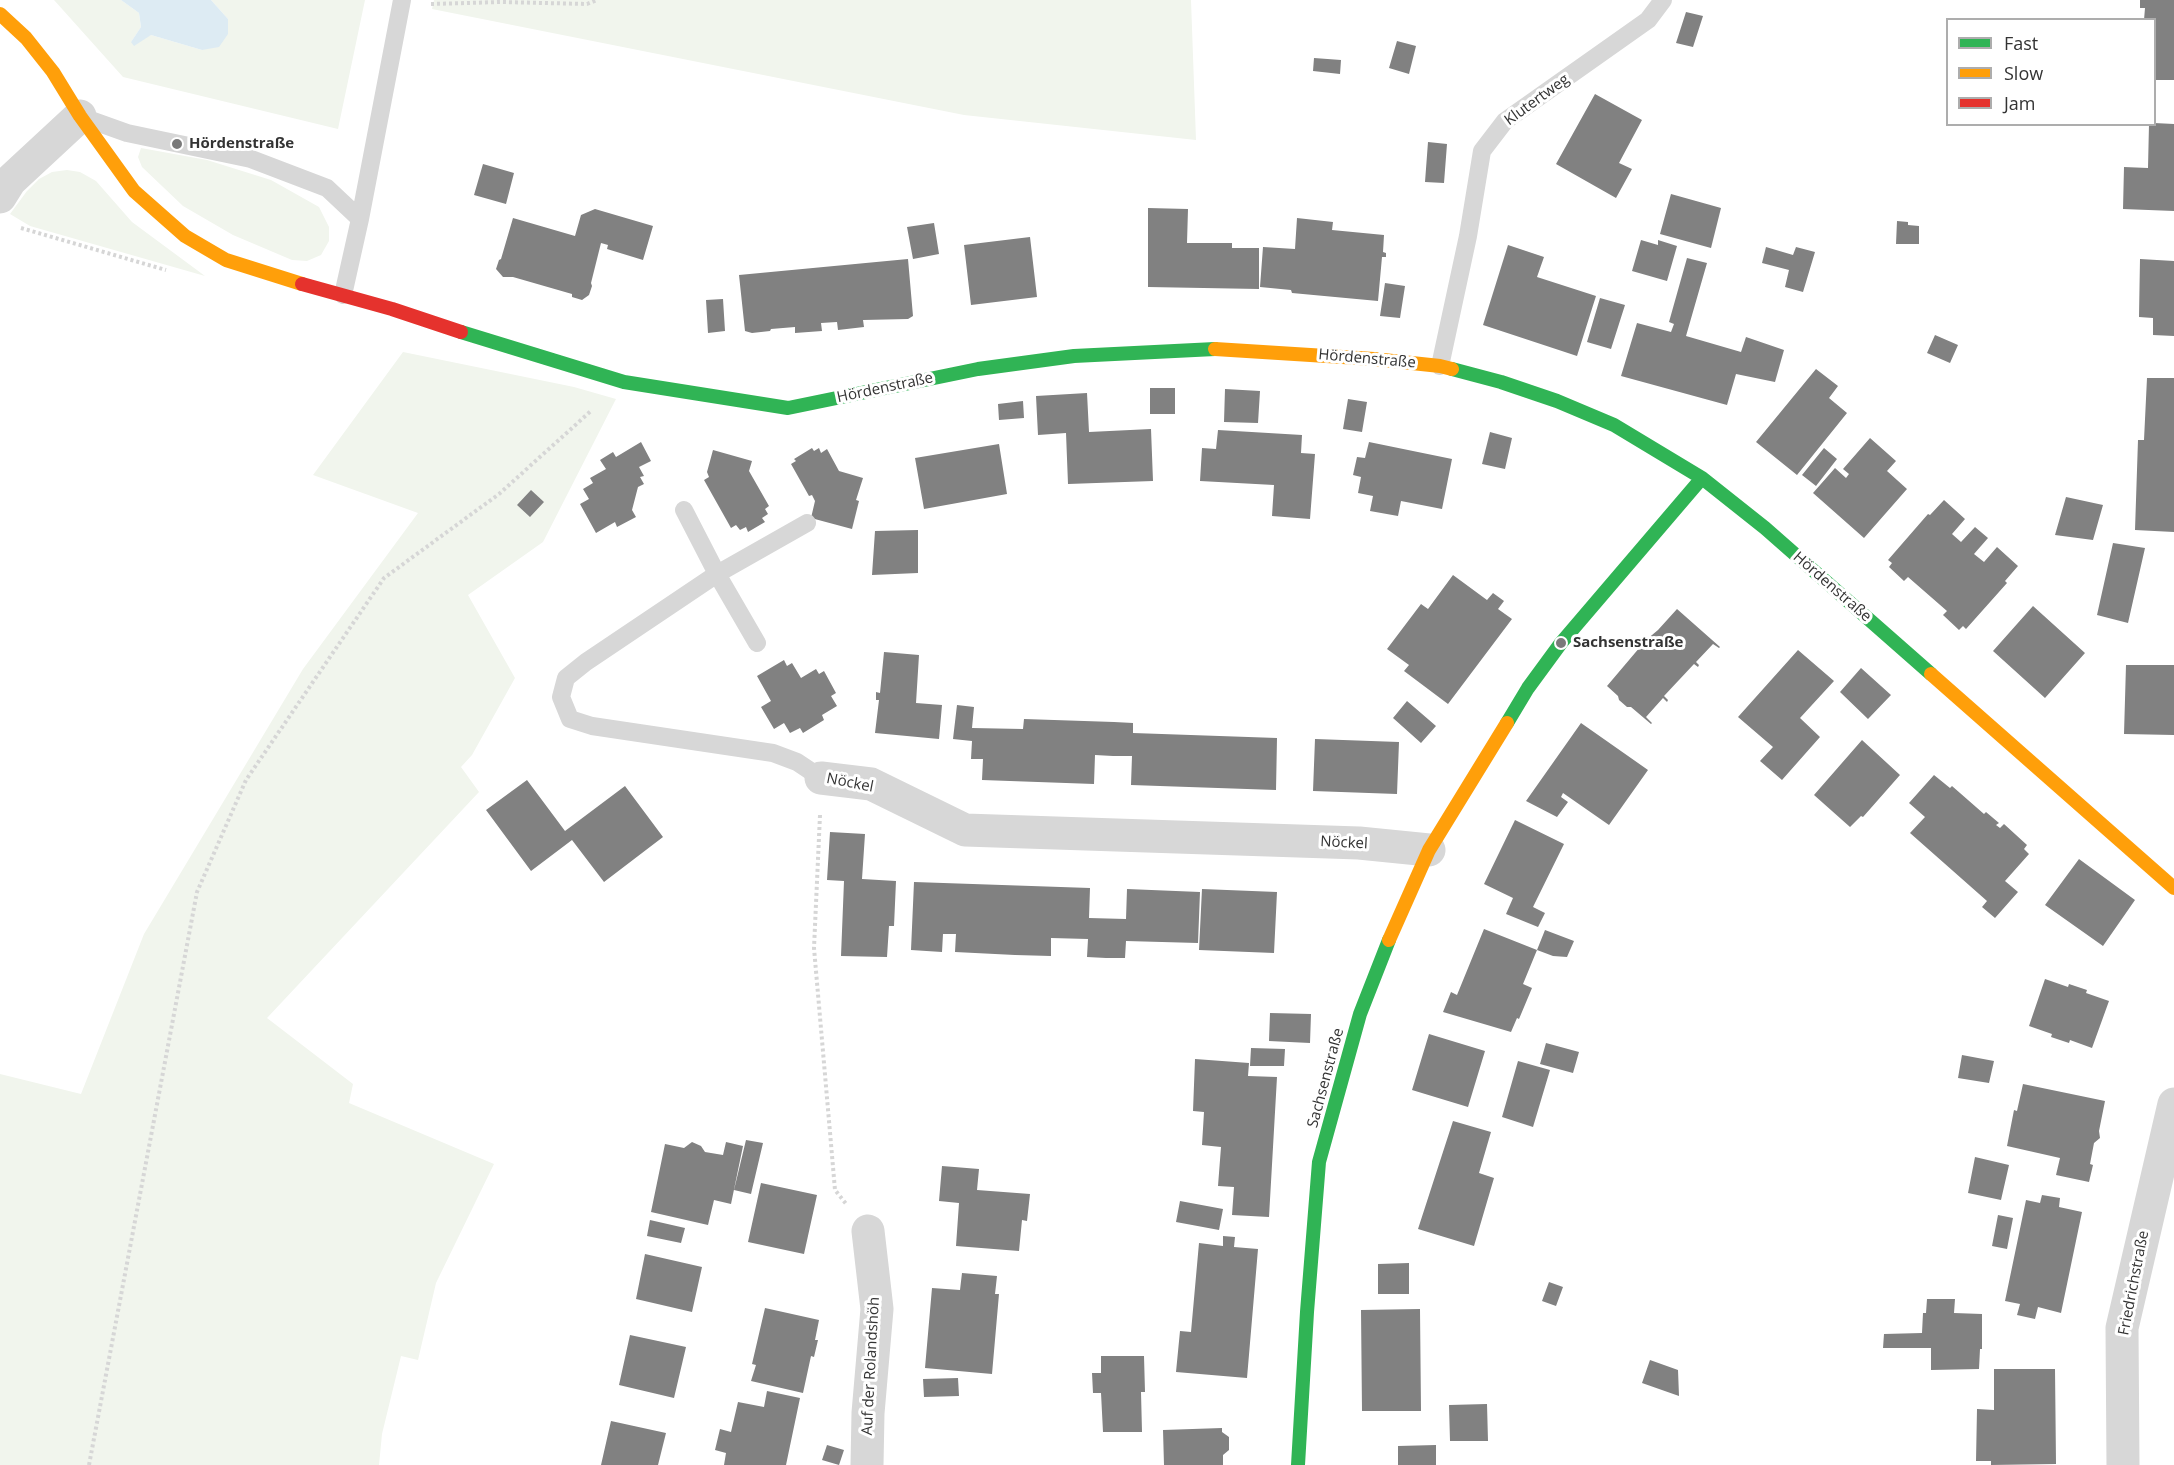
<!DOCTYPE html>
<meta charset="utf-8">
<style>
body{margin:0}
#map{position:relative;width:2174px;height:1465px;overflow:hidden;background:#fff;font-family:"Open Sans",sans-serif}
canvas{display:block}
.legend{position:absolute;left:1946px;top:18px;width:210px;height:108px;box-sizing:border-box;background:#fff;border:2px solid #adadad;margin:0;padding:8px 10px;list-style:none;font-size:18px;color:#333}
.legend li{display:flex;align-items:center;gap:12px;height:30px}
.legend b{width:30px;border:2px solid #adadad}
</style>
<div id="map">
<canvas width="2174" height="1465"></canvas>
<ul class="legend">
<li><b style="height:8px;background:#30b455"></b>Fast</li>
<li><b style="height:8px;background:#ff9f0a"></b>Slow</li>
<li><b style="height:8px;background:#e5322d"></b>Jam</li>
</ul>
</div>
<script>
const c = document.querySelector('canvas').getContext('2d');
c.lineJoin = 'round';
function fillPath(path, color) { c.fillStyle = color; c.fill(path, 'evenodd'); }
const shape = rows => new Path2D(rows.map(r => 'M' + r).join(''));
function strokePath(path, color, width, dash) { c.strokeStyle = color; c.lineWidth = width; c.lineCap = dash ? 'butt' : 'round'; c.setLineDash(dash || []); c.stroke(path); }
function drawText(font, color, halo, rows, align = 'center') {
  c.font = font + ' "Open Sans",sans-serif'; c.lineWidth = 6; c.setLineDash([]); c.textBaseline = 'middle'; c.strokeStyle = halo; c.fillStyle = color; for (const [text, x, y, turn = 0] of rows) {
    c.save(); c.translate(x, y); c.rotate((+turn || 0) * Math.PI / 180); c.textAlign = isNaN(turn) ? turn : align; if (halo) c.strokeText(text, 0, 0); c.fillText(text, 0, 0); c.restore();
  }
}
fillPath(shape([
 [54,0,121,0,139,13,141,27,131,42,151,35,202,50,228,19,211,0,365,0,338,129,123,77],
 [434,0,1191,0,1196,140,964,115,432,9],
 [141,148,207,160,271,180,319,207,329,227,329,241,321,255,307,261,292,260,233,235,183,206,142,167,138,157],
 [67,170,80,172,96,181,132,222,205,276,30,226,10,214,27,191,39,179,52,172],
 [403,352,574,387,616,399,543,542,468,595,515,678,472,755,461,767,479,792,267,1018,353,1084,349,1103,494,1164,436,1283,418,1360,401,1356,382,1434,379,1465,0,1465,0,1074,81,1094,144,934,303,669,418,513,313,475]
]), '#f1f5ed');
fillPath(shape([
 [121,0,211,0,228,19,228,34,219,47,202,50,151,35,134,46,131,42,141,27,139,13]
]), '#ddebf3');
fillPath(shape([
 [2140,0,2174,0,2174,80,2154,80,2154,20,2144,20,2145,8,2140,8],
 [1686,12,1703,16,1693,47,1676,43],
 [1397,41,1416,46,1409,74,1389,68],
 [1314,58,1341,60,1340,74,1313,71],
 [1595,94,1642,120,1619,163,1632,169,1616,198,1556,164],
 [2154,123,2174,124,2174,211,2123,209,2124,167,2148,168,2149,124,2154,124],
 [1428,142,1447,144,1444,183,1425,182],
 [483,164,514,173,506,204,474,195],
 [1671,194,1721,208,1711,248,1660,234],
 [1148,208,1188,209,1187,243,1232,243,1232,248,1259,248,1259,289,1148,287],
 [595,209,653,226,643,260,607,249,608,245,601,243,591,283,592,286,589,295,582,300,572,297,572,294,513,277,503,277,496,269,499,260,501,259,513,218,575,236,581,215],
 [1297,218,1333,222,1332,230,1384,235,1383,252,1386,253,1386,257,1382,257,1378,301,1292,293,1291,290,1260,287,1263,247,1295,249],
 [1897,221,1908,222,1908,225,1919,226,1919,244,1896,244],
 [934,223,939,254,913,259,907,227],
 [1030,237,1037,297,971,305,964,245],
 [1641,240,1658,245,1658,240,1677,246,1667,281,1632,271],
 [1508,245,1544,257,1537,277,1596,296,1577,356,1483,325],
 [1766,247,1793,255,1796,247,1815,252,1803,292,1785,287,1789,270,1762,263],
 [1687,258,1707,263,1686,336,1741,352,1746,337,1784,350,1775,382,1736,374,1727,405,1621,376,1637,323,1671,332,1674,324,1669,322],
 [908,259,913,316,908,319,863,320,864,327,838,330,837,322,821,323,822,331,795,333,795,327,771,329,770,331,752,333,745,331,739,275],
 [2140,259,2174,261,2174,336,2153,335,2153,318,2139,317],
 [1385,283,1405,286,1400,318,1380,316],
 [1600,298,1625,305,1611,349,1587,342],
 [723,299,725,331,708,333,706,300],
 [1935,335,1958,345,1950,363,1927,353],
 [1816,369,1838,386,1829,398,1847,413,1797,475,1756,442],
 [2147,378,2174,378,2174,532,2135,530,2138,440,2144,440],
 [1150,388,1175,388,1175,414,1150,414],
 [1225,389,1260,391,1258,423,1224,422],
 [1087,393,1089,432,1151,429,1153,481,1068,484,1066,433,1038,435,1036,396],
 [1348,399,1367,402,1362,432,1343,429],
 [1023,401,1024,418,999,420,998,404],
 [1218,430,1302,435,1301,453,1315,454,1310,519,1272,516,1274,485,1200,481,1202,448,1216,449],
 [1490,432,1512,438,1505,469,1482,464],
 [1870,438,1896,461,1887,471,1907,489,1864,538,1813,493,1835,468,1846,478,1849,474,1843,469],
 [641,442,651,461,639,467,644,476,640,477,644,484,638,487,632,510,636,517,617,527,615,522,596,533,580,504,589,499,583,489,593,483,590,478,606,469,600,460,613,452,616,457],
 [1369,442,1452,459,1442,509,1401,501,1398,516,1370,511,1373,496,1358,493,1361,477,1353,475,1357,457,1365,458],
 [999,444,1007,494,924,509,915,458],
 [812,448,814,451,819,448,821,453,827,449,839,471,863,478,856,500,859,501,852,529,811,518,815,501,812,495,809,496,791,464,796,461,794,459],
 [1824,448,1837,459,1816,486,1802,475],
 [713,450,752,461,749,471,769,506,765,509,768,514,762,518,765,522,748,532,746,527,740,530,736,525,731,528,704,480,709,477,707,472],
 [531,490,544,502,530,517,517,505],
 [2066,497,2103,505,2093,540,2055,535],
 [1944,500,1965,519,1952,534,1961,542,1975,527,1988,538,1974,554,1984,562,1997,547,2018,566,2005,581,2007,583,1966,629,1963,626,1959,630,1943,615,1947,611,1908,577,1904,581,1889,567,1892,563,1888,560,1928,514,1930,515],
 [918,530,918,573,872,575,875,531],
 [2113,543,2145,548,2128,623,2097,615],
 [1453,575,1487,600,1493,593,1504,601,1498,609,1512,619,1448,704,1404,671,1409,665,1387,649,1421,604,1428,609],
 [2033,606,2085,653,2045,698,1993,651],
 [1677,609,1720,647,1719,648,1713,644,1696,662,1699,665,1698,667,1694,664,1664,696,1668,700,1667,702,1663,698,1646,717,1652,723,1651,724,1631,707,1627,707,1619,700,1618,696,1607,686,1646,640,1658,630],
 [1798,650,1834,681,1800,718,1820,737,1782,780,1760,761,1773,747,1738,717],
 [884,652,919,655,916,703,942,705,939,739,875,733,879,700,876,700,876,692,880,693],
 [784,660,787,666,792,663,801,678,816,669,819,674,824,671,836,693,831,696,837,706,822,715,824,720,803,733,800,728,790,733,784,723,774,729,761,707,771,701,757,676],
 [2126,665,2174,665,2174,735,2124,734],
 [1861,668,1891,695,1868,719,1840,692],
 [1407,701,1436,726,1421,743,1393,718],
 [957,705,974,707,972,728,1023,729,1024,719,1114,722,1133,723,1133,733,1277,738,1276,790,1131,785,1132,756,1113,756,1095,755,1094,784,982,780,983,759,971,759,972,741,953,739],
 [1581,723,1648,770,1609,825,1563,793,1561,797,1568,802,1557,817,1526,801],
 [1315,739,1399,742,1397,794,1313,791],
 [1862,740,1900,775,1863,817,1861,816,1850,827,1814,795],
 [1934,775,1950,788,1952,786,1984,814,1986,812,1999,823,1996,825,2000,828,2004,824,2027,845,2024,849,2029,854,2005,881,2018,892,1995,918,1982,907,1987,901,1910,833,1925,817,1909,803],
 [527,780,565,831,625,786,663,837,604,882,572,840,531,871,486,810],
 [1515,820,1564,844,1533,907,1545,913,1538,927,1506,914,1513,898,1484,884],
 [830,832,865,834,862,879,896,881,894,926,889,926,887,957,841,956,844,881,827,880],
 [2079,859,2135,900,2103,946,2045,905],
 [914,882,1090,888,1089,918,1126,919,1127,889,1200,892,1198,943,1126,941,1125,958,1106,958,1087,957,1088,939,1051,938,1051,956,1015,955,955,952,956,934,943,934,942,952,911,950],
 [1202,889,1277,892,1274,953,1199,950],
 [1484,929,1537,950,1523,984,1532,988,1519,1019,1517,1018,1511,1032,1443,1012,1451,992,1457,995],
 [1545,930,1574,941,1567,957,1553,956,1537,950],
 [2045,979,2068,987,2069,984,2087,990,2086,993,2109,1001,2092,1048,2070,1040,2069,1043,2051,1037,2052,1034,2029,1026],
 [1270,1013,1311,1014,1310,1043,1269,1041],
 [1429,1034,1485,1051,1468,1107,1412,1090],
 [1546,1043,1579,1052,1573,1073,1540,1064],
 [1251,1048,1285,1049,1284,1066,1250,1066],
 [1962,1055,1994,1061,1989,1083,1958,1078],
 [1195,1059,1249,1063,1248,1076,1277,1077,1269,1217,1232,1215,1234,1187,1218,1186,1221,1147,1202,1145,1204,1112,1193,1111],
 [1518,1061,1550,1070,1533,1127,1502,1117],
 [2023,1084,2105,1101,2099,1131,2100,1138,2094,1143,2090,1164,2093,1165,2089,1182,2056,1175,2060,1158,2007,1146,2014,1110,2017,1111],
 [1453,1121,1491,1132,1479,1173,1494,1178,1474,1246,1418,1229],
 [746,1140,763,1143,751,1194,734,1190],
 [692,1142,701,1146,705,1152,723,1155,726,1142,743,1146,731,1204,714,1200,708,1225,651,1212,665,1144,684,1148],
 [1975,1157,2009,1165,2001,1200,1968,1193],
 [942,1166,979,1169,977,1190,1030,1194,1027,1221,1022,1220,1019,1251,956,1246,959,1203,939,1201],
 [761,1183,817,1195,804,1254,748,1242],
 [2042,1195,2060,1198,2059,1207,2082,1212,2061,1313,2038,1307,2035,1319,2017,1315,2020,1304,2005,1301,2026,1200,2040,1203],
 [1180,1201,1223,1209,1219,1230,1176,1222],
 [1998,1215,2013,1218,2007,1249,1992,1246],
 [650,1220,685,1228,681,1243,647,1236],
 [1223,1236,1235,1237,1234,1247,1258,1249,1247,1378,1176,1372,1180,1331,1191,1332,1199,1243,1223,1246],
 [645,1254,702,1267,692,1312,636,1299],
 [1409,1263,1409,1294,1378,1294,1378,1264],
 [962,1273,997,1276,995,1294,999,1294,992,1374,925,1368,932,1288,960,1290],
 [1549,1282,1563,1287,1556,1306,1542,1301],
 [1927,1299,1955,1299,1954,1313,1982,1314,1982,1349,1980,1349,1979,1369,1931,1370,1931,1348,1883,1348,1884,1334,1922,1333,1923,1313,1926,1313],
 [765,1308,819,1320,815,1340,818,1340,814,1357,811,1356,803,1393,751,1381,756,1365,752,1364],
 [1420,1309,1421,1411,1362,1411,1361,1310],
 [630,1335,686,1347,674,1398,619,1385],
 [1101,1356,1144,1356,1145,1392,1141,1392,1142,1432,1103,1432,1101,1393,1093,1393,1092,1373,1101,1373],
 [1650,1360,1678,1370,1679,1396,1642,1383],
 [1994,1369,2055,1369,2056,1464,1991,1465,1991,1461,1976,1461,1977,1409,1994,1410],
 [958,1378,959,1396,924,1397,923,1379],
 [767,1391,800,1398,786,1465,724,1465,726,1453,715,1450,720,1429,731,1432,738,1402,764,1407],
 [1487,1404,1488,1441,1450,1441,1449,1405],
 [611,1421,666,1433,658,1465,601,1465],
 [1222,1428,1222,1432,1229,1437,1229,1450,1223,1455,1223,1465,1164,1465,1163,1430],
 [827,1445,844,1450,839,1465,822,1460],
 [1436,1445,1436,1465,1398,1465,1398,1446]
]), '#818181');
strokePath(shape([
 [431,4,501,2,587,4,597,0],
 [21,228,166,270],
 [820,815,814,948,835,1190,847,1205],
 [89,1465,197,892,246,780,384,578,499,494,592,410]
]), '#d6d6d6', 4, [3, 3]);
strokePath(shape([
 [85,118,127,133,251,159,327,188,360,219],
 [343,295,360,219,402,0],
 [1440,366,1468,236,1482,151,1505,121,1648,20,1663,0],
 [684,510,717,574,586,662,566,678,561,697,570,719,592,726,773,753,797,762,821,778],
 [757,643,717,574,807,523]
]), '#d7d7d7', 18);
strokePath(shape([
 [0,197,10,181,80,116],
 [821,778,871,784,965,830,1359,843,1429,850],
 [867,1465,868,1413,877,1309,868,1231],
 [2123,1465,2122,1328,2174,1104]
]), '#d7d7d7', 33);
strokePath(shape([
 [461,332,624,382,788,408,978,369,1074,356,1215,349],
 [1452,369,1501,382,1557,401,1614,425,1702,478,1765,528,1931,674],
 [1507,723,1528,688,1561,643,1702,478],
 [1298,1465,1307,1312,1319,1162,1360,1014,1389,940]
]), '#30b455', 14);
strokePath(shape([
 [0,14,26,38,53,72,80,116,134,191,185,236,226,260,302,284],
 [1215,349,1374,359,1440,366,1452,369],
 [1931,674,2174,888],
 [1389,940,1429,850,1507,723]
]), '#ff9f0a', 14);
strokePath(shape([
 [302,284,392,309,461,332]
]), '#e5322d', 14);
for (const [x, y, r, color] of [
 [177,144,6,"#7a7a7a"],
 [1561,643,6,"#7a7a7a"]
]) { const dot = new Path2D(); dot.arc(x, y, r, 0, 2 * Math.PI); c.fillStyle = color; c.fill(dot); strokePath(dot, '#fff', 2); }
drawText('15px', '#333', '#fff', [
 ["Klutertweg",1537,100,-36],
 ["Hördenstraße",1367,359,5],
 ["Hördenstraße",885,388,-12],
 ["Hördenstraße",1832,587,41],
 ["Nöckel",850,783,11],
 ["Nöckel",1344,843,3],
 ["Sachsenstraße",1326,1078,-75],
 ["Friedrichstraße",2134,1283,-79],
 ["Auf der Rolandshöh",871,1366,-87]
]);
drawText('bold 15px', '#333', '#fff', [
 ["Hördenstraße",189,144],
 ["Sachsenstraße",1573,643]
], 'left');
</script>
